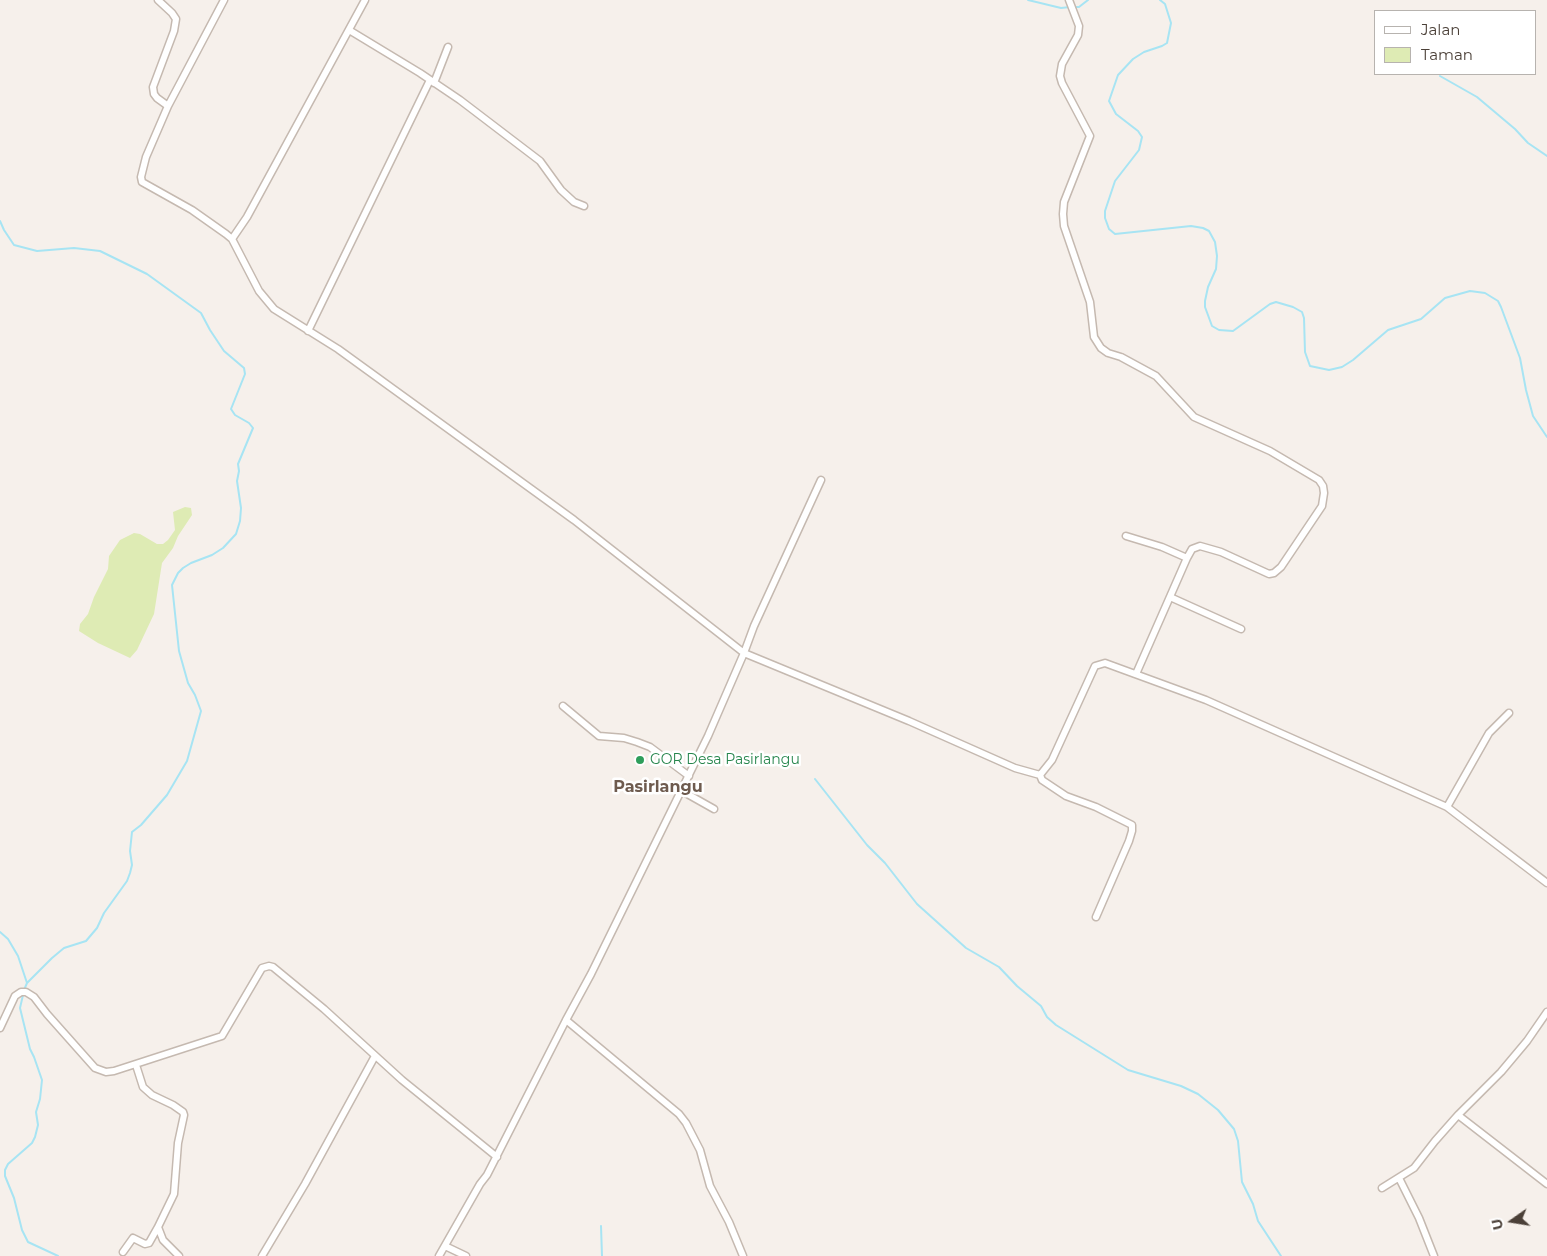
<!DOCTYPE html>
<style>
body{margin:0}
#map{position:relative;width:1547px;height:1256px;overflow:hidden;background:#f6f0eb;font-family:Montserrat,sans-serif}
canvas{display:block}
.legend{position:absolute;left:1374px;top:10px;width:162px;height:65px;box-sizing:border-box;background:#fff;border:1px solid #b7b3af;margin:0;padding:6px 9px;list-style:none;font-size:15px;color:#4b4038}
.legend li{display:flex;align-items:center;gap:10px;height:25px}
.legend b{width:25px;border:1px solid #b7b3af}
.north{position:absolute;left:1487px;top:1196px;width:50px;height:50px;-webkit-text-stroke:4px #fff;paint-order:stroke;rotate:257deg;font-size:14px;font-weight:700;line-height:20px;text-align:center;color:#4b4038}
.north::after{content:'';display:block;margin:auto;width:18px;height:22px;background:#4b4038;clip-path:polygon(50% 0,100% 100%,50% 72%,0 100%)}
</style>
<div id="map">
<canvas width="1547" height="1256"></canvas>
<ul class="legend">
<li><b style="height:6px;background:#fff"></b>Jalan</li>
<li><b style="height:14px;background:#deebb4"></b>Taman</li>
</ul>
<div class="north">U</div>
</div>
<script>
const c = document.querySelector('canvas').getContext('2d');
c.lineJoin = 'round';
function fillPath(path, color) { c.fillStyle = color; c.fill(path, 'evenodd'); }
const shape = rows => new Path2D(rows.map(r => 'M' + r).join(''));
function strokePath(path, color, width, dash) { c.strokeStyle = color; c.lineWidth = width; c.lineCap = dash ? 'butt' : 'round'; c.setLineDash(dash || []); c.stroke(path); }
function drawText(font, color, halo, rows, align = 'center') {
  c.font = font + ' Montserrat,sans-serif'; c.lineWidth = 5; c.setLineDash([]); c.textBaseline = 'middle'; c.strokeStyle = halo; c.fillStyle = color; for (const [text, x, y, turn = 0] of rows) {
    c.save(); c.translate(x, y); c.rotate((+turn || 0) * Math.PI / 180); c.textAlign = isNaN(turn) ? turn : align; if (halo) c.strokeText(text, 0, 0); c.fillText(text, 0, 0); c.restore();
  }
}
fillPath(shape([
 [185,507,191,508,192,515,178,536,173,548,162,563,154,614,137,650,130,658,98,643,79,631,80,624,88,614,94,597,108,569,109,556,120,540,134,533,140,534,157,544,163,544,168,540,175,530,173,512]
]), '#deebb4');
strokePath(shape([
 [1028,0,1061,8,1070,7],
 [1160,0,1165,4,1171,23,1167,43,1162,46,1144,52,1133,59,1118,75,1109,101,1116,114,1138,131,1142,137,1139,150,1115,181,1105,211,1105,218,1109,229,1115,234,1191,226,1203,228,1209,231,1215,242,1217,256,1216,269,1208,287,1205,301,1205,307,1212,326,1219,330,1233,331,1270,304,1276,302,1293,307,1302,312,1304,318,1305,352,1310,366,1329,370,1342,367,1353,360,1388,330,1421,319,1445,298,1470,291,1485,293,1498,301,1501,307,1520,358,1526,390,1533,416,1547,437],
 [1075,7,1079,7,1088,0],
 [1440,76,1477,97,1515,129,1528,143,1547,156],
 [0,221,4,230,14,245,37,251,74,248,100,251,147,274,201,313,210,330,224,351,244,368,245,374,231,409,235,415,249,423,253,428,238,464,239,471,237,481,241,508,240,521,236,534,223,548,212,555,191,563,183,568,178,573,172,585,179,651,188,683,195,695,201,711,187,761,167,795,141,825,132,832,130,851,132,865,130,873,127,881,104,913,97,928,86,941,64,948,52,958,27,983,24,990],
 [815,779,867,845,885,863,917,904,966,948,999,967,1017,986,1041,1006,1047,1017,1056,1025,1128,1070,1181,1086,1198,1094,1218,1110,1234,1129,1238,1141,1242,1182,1253,1204,1258,1221,1281,1256],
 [0,932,8,939,18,956,27,983],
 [23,995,20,1008,30,1049,34,1057,42,1080,40,1099,36,1112,38,1125,35,1137,32,1143,8,1164,5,1170,5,1176,14,1198,22,1230,28,1242,58,1256],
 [601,1226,602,1256]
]), '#a7e4f3', 2);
const minor = shape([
 [158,0,172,13,176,19,174,31,153,87,154,94,157,98,168,106],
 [224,0,168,106,146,157,141,177,142,182,192,210,226,234,232,239,259,291,274,309,338,349,574,520,744,653,909,721,1015,768,1040,775,1052,760,1095,666,1105,663,1206,700,1447,807,1547,883],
 [1069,0,1079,26,1078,35,1062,64,1060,76,1062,83,1090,136,1064,202,1063,214,1064,226,1090,302,1094,337,1101,348,1108,353,1121,357,1156,376,1194,417,1270,451,1319,480,1323,486,1324,493,1322,506,1281,567,1274,573,1269,574,1221,552,1200,546,1192,549,1187,558,1136,674],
 [349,30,420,73,460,100,540,161,561,190,574,202,584,206],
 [434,83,448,47],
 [232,239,247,217,365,0],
 [308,331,430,80],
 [1126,536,1162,547,1187,558],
 [1170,597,1241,629],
 [563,706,599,736,624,738,637,742,650,747,689,776],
 [1040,775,1042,780,1066,796,1096,807,1132,825,1132,831,1129,841,1096,917],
 [682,791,714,809],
 [1447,807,1489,733,1509,713],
 [566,1020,679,1114,686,1123,700,1150,710,1186,729,1222,743,1256],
 [0,1028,15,996,21,992,26,992,34,997,47,1014,95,1068,106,1072,114,1071,222,1036,262,968,269,966,273,967,324,1009,402,1080,497,1157],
 [136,1065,143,1087,152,1095,173,1105,183,1112,184,1115,178,1143,174,1194,158,1227,163,1240,179,1256],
 [1458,1115,1501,1072,1527,1041,1547,1012],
 [1399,1178,1419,1218,1434,1256],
 [1382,1188,1414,1168,1435,1141,1458,1115,1547,1184],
 [445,1246,466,1256],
 [123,1252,133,1238,145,1244,149,1243,158,1227],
 [262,1256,305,1184,375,1056],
 [439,1256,480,1184,487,1175,566,1020,591,974,708,736,744,653,754,626,821,480]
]);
strokePath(minor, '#c5b9b0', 9);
strokePath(minor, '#fff', 6);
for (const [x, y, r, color] of [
 [640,760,5,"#2e9e5b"]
]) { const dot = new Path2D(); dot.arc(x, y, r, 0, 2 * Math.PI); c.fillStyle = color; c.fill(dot); strokePath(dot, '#fff', 2); }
drawText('14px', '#27864d', '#fff', [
 ["GOR Desa Pasirlangu",650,760]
], 'left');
drawText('bold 16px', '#6e5b4f', '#fff', [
 ["Pasirlangu",658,787]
]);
</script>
